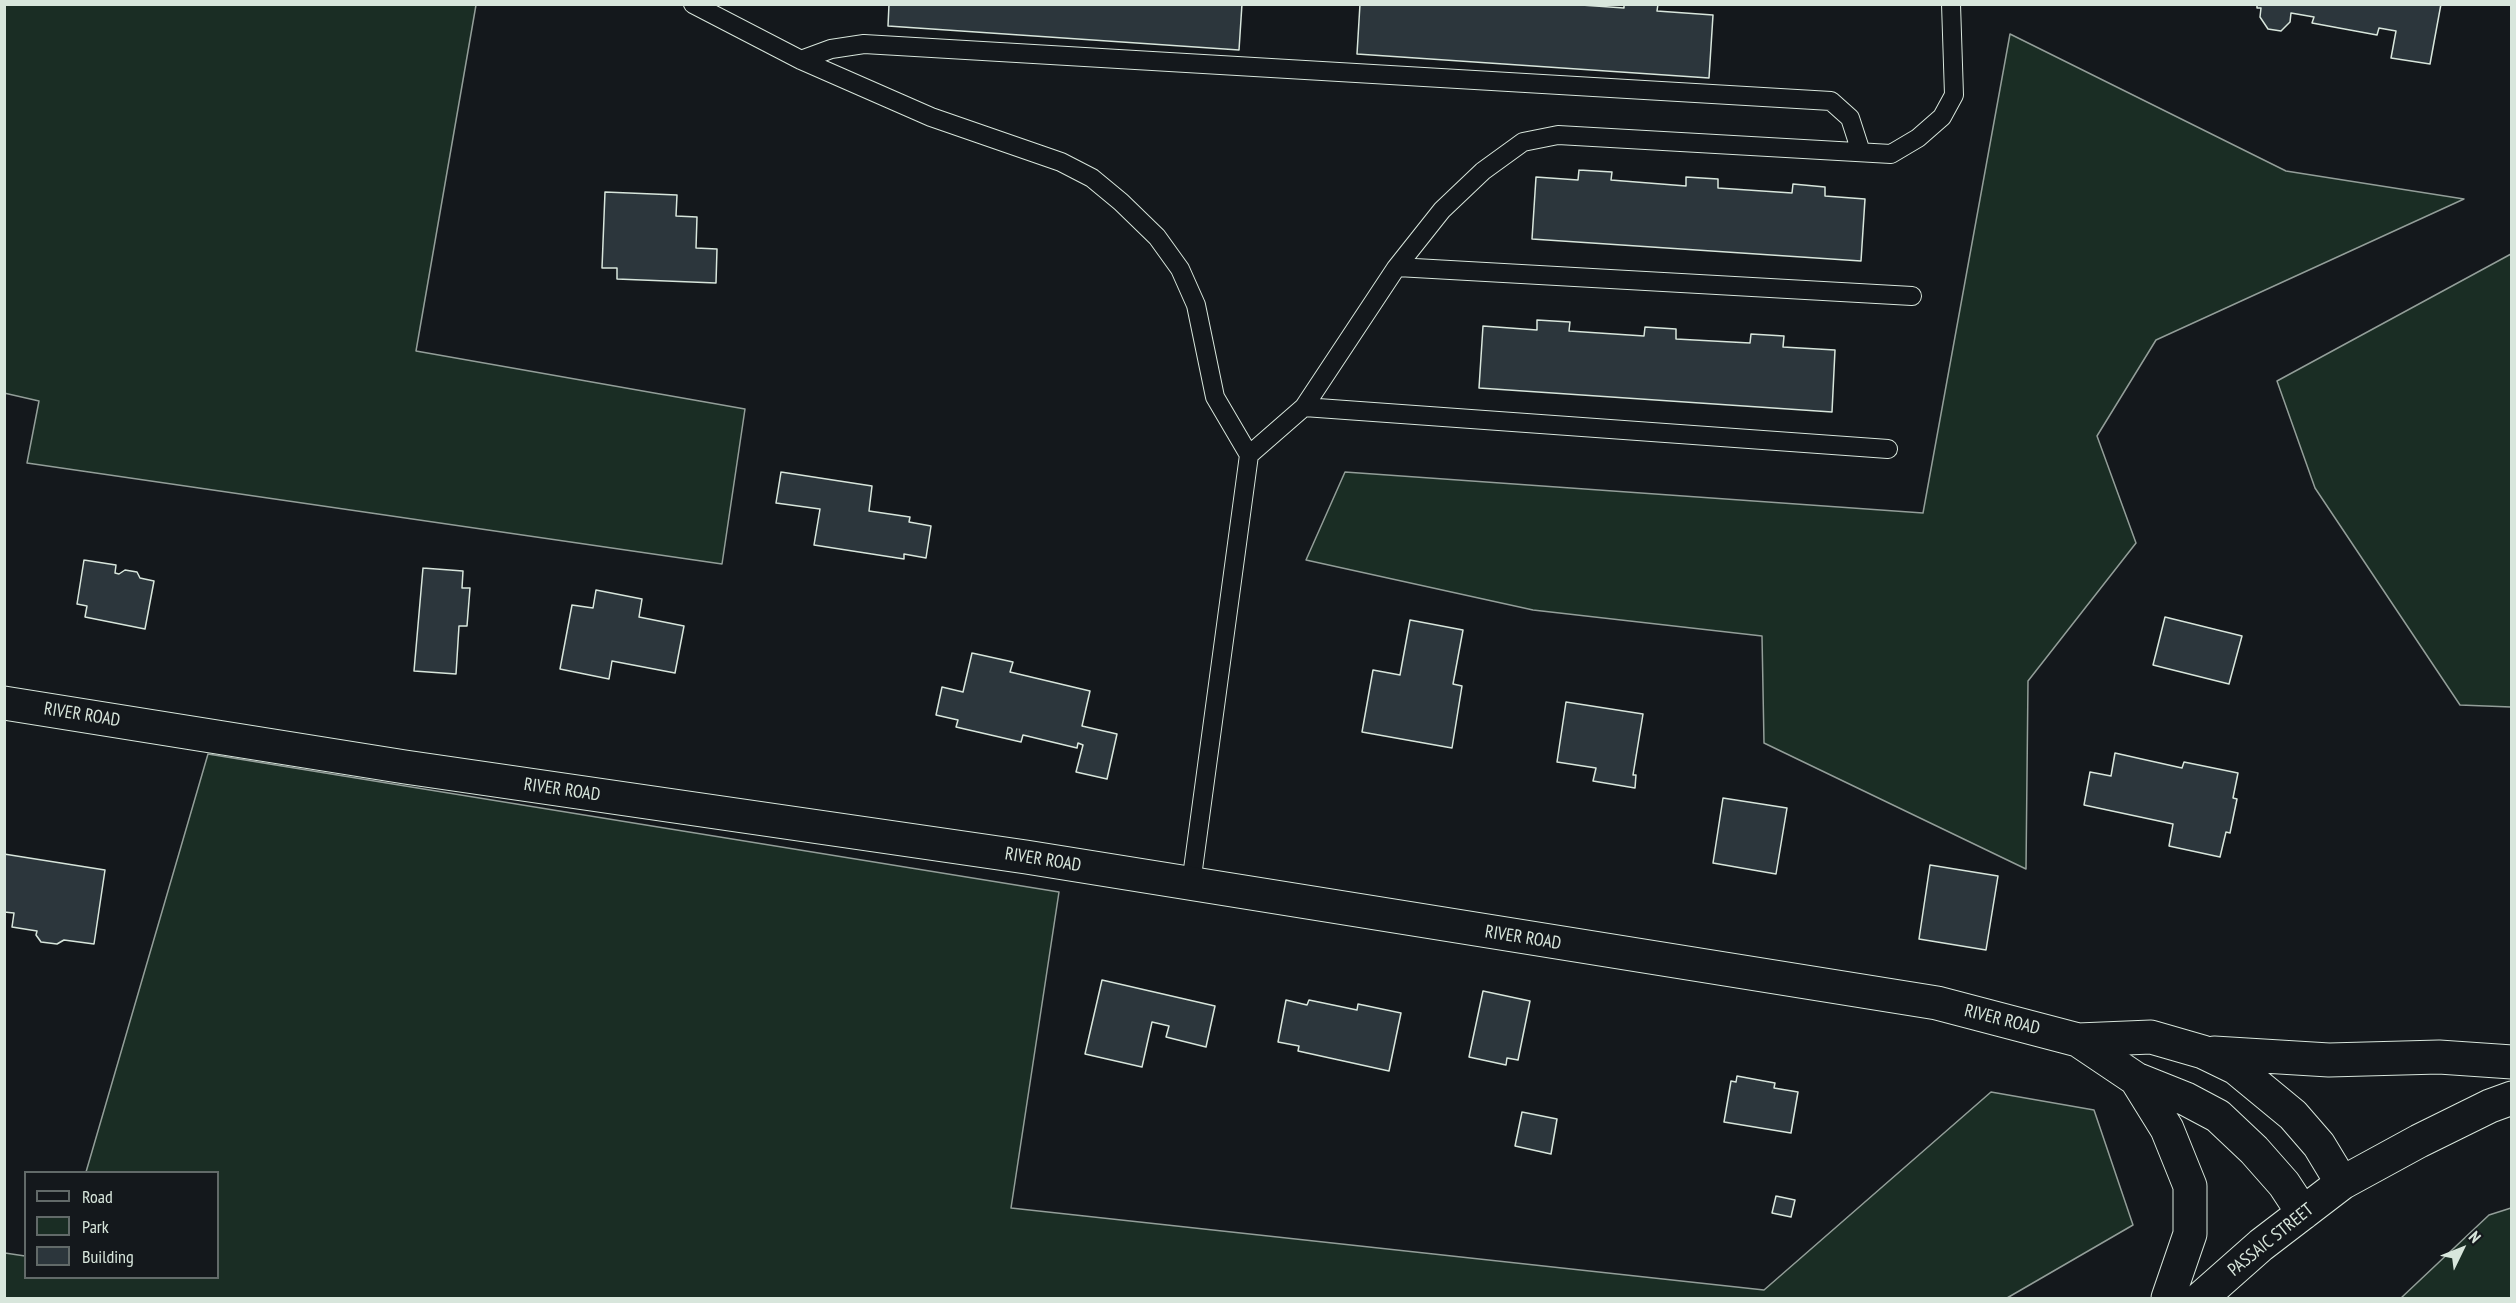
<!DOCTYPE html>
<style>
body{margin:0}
#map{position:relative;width:2516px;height:1303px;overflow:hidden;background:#14181c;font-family:"PT Sans Narrow",sans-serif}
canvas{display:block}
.frame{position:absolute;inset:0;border:6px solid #d8e6dc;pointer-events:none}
.legend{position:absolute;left:24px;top:1171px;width:195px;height:108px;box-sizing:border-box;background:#14181c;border:2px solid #626a69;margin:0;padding:8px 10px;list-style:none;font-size:18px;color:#d8e6dc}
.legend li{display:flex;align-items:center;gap:12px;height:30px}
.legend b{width:30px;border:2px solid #626a69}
.north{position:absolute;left:2432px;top:1219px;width:60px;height:60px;-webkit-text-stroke:4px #14181c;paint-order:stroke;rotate:47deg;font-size:16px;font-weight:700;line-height:24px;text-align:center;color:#d8e6dc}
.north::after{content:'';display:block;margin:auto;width:21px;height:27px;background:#d8e6dc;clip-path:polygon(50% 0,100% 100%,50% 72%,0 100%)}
</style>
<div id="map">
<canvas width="2516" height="1303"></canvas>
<div class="frame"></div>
<ul class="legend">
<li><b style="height:8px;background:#14181c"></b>Road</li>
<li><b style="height:16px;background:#1a2d24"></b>Park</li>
<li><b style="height:16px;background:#2c363c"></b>Building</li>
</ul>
<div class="north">N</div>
</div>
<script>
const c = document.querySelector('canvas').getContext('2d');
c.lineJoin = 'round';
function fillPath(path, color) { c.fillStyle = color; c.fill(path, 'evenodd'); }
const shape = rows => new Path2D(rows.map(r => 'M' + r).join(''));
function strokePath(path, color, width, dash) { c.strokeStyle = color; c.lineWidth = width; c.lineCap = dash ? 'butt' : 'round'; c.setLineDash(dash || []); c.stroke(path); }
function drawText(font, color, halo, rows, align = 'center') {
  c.font = font + ' "PT Sans Narrow",sans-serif'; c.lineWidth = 4.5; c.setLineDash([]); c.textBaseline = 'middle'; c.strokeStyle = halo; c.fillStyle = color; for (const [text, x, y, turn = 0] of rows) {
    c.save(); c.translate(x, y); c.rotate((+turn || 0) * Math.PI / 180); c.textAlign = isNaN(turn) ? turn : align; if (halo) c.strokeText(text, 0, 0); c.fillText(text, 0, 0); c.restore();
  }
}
const green = shape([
 [4,5,476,5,416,351,745,409,722,564,27,463,39,401,4,393,4,5],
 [2010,34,2286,171,2464,199,2156,340,2097,436,2136,543,2028,681,2026,869,1764,743,1762,636,1533,610,1306,560,1345,472,1923,513,2010,34],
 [2511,254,2511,707,2460,705,2315,488,2277,381,2511,254],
 [208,754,1059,892,1011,1208,1764,1290,1991,1092,2094,1110,2133,1225,2007,1298,5,1298,5,1253,25,1256,26,1278,218,1278,218,1172,86,1172,208,754],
 [2511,1208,2511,1298,2401,1298,2489,1215,2511,1208]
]);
fillPath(green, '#1a2d24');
strokePath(green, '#939e99', 1.5);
const building = shape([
 [889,4,1242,4,1239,50,888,26,889,4],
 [1360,4,1567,4,1624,8,1624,4,1658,4,1657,11,1713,15,1709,78,1357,54,1360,4],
 [2257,4,2441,4,2430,64,2391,58,2396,31,2379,28,2377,35,2312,23,2314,17,2291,13,2290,22,2281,31,2268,29,2260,17,2261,8,2257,8,2257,4],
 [1579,170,1612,172,1611,180,1686,186,1686,177,1718,179,1718,188,1792,193,1793,184,1825,187,1825,196,1865,199,1861,261,1532,239,1536,177,1578,180,1579,170],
 [605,192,677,195,676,216,697,217,696,248,717,249,716,283,617,279,617,268,602,268,605,192],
 [1537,320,1570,322,1569,331,1644,336,1645,327,1676,329,1676,339,1750,343,1751,334,1784,336,1783,347,1835,350,1832,412,1479,388,1483,326,1537,330,1537,320],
 [781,472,872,486,869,511,910,517,909,522,931,526,926,558,904,554,904,559,814,545,820,509,776,503,781,472],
 [84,560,116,565,115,573,119,574,125,570,137,572,140,578,154,581,145,629,85,617,87,606,77,604,84,560],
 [423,568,463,571,462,588,470,588,467,626,459,626,456,674,414,671,423,568],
 [596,590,642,599,639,617,684,626,675,673,612,661,609,679,560,669,572,605,593,608,596,590],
 [2165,617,2242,636,2229,684,2153,665,2165,617],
 [1410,620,1463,630,1453,684,1462,686,1452,748,1362,732,1373,670,1400,675,1410,620],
 [972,653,1013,662,1010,672,1090,691,1082,726,1117,734,1107,779,1076,772,1083,745,1078,743,1077,748,1023,735,1021,742,956,727,958,720,936,715,942,687,963,692,972,653],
 [1566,702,1643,714,1633,775,1636,775,1635,788,1593,781,1596,768,1557,762,1566,702],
 [2115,753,2182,768,2184,762,2238,773,2233,798,2237,799,2230,833,2226,832,2220,857,2169,846,2173,824,2084,805,2090,772,2111,776,2115,753],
 [1723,798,1787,808,1776,874,1713,863,1723,798],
 [4,854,105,870,94,944,64,940,57,944,41,942,36,935,37,931,12,927,14,913,4,912,4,854],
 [1930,865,1998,876,1986,950,1919,939,1930,865],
 [1102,980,1215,1006,1206,1047,1166,1037,1169,1026,1152,1022,1142,1067,1085,1054,1102,980],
 [1483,991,1530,1001,1518,1060,1507,1058,1506,1065,1469,1057,1483,991],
 [1286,1000,1307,1005,1309,1000,1357,1010,1358,1004,1401,1013,1389,1071,1298,1051,1299,1046,1278,1042,1286,1000],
 [1737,1076,1775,1083,1774,1088,1798,1092,1791,1133,1724,1122,1731,1081,1736,1082,1737,1076],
 [1522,1112,1557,1119,1551,1154,1515,1146,1522,1112],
 [1776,1196,1795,1200,1791,1217,1772,1213,1776,1196]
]);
fillPath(building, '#2c363c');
strokePath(building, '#d8e6dc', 1.5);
const lane = shape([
 [693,4,801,60,931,117,1061,162,1092,178,1121,202,1157,237,1180,269,1196,305,1215,397,1249,455,1191,884],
 [801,60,831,49,864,44,1831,101,1850,118,1861,152],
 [1397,267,1912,296],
 [1304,407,1888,449],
 [1249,455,1304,407,1396,268,1442,210,1483,171,1523,142,1558,135,1891,154,1918,138,1942,117,1954,95,1951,4]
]);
const secondary = shape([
 [4,703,405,767,1026,857,1937,1003,2078,1040,2151,1037,2203,1052,2236,1068,2293,1115,2319,1145,2342,1183],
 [2078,1040,2136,1079,2186,1099,2218,1116,2254,1150,2284,1184,2303,1213],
 [2214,1053,2329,1060,2439,1057,2512,1062],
 [2136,1079,2167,1129,2190,1186,2190,1234,2168,1298],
 [2201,1298,2261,1245,2342,1183,2419,1141,2490,1106,2512,1098]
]);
strokePath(lane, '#d8e6dc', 20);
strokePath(secondary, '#d8e6dc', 35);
strokePath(lane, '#14181c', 18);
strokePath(secondary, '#14181c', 33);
drawText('18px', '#d8e6dc', '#14181c', [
 ["RIVER ROAD",82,715,9],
 ["RIVER ROAD",562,790,8],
 ["RIVER ROAD",1043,860,9],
 ["RIVER ROAD",1523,938,9],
 ["RIVER ROAD",2002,1020,14],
 ["PASSAIC STREET",2271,1240,-39]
]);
</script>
